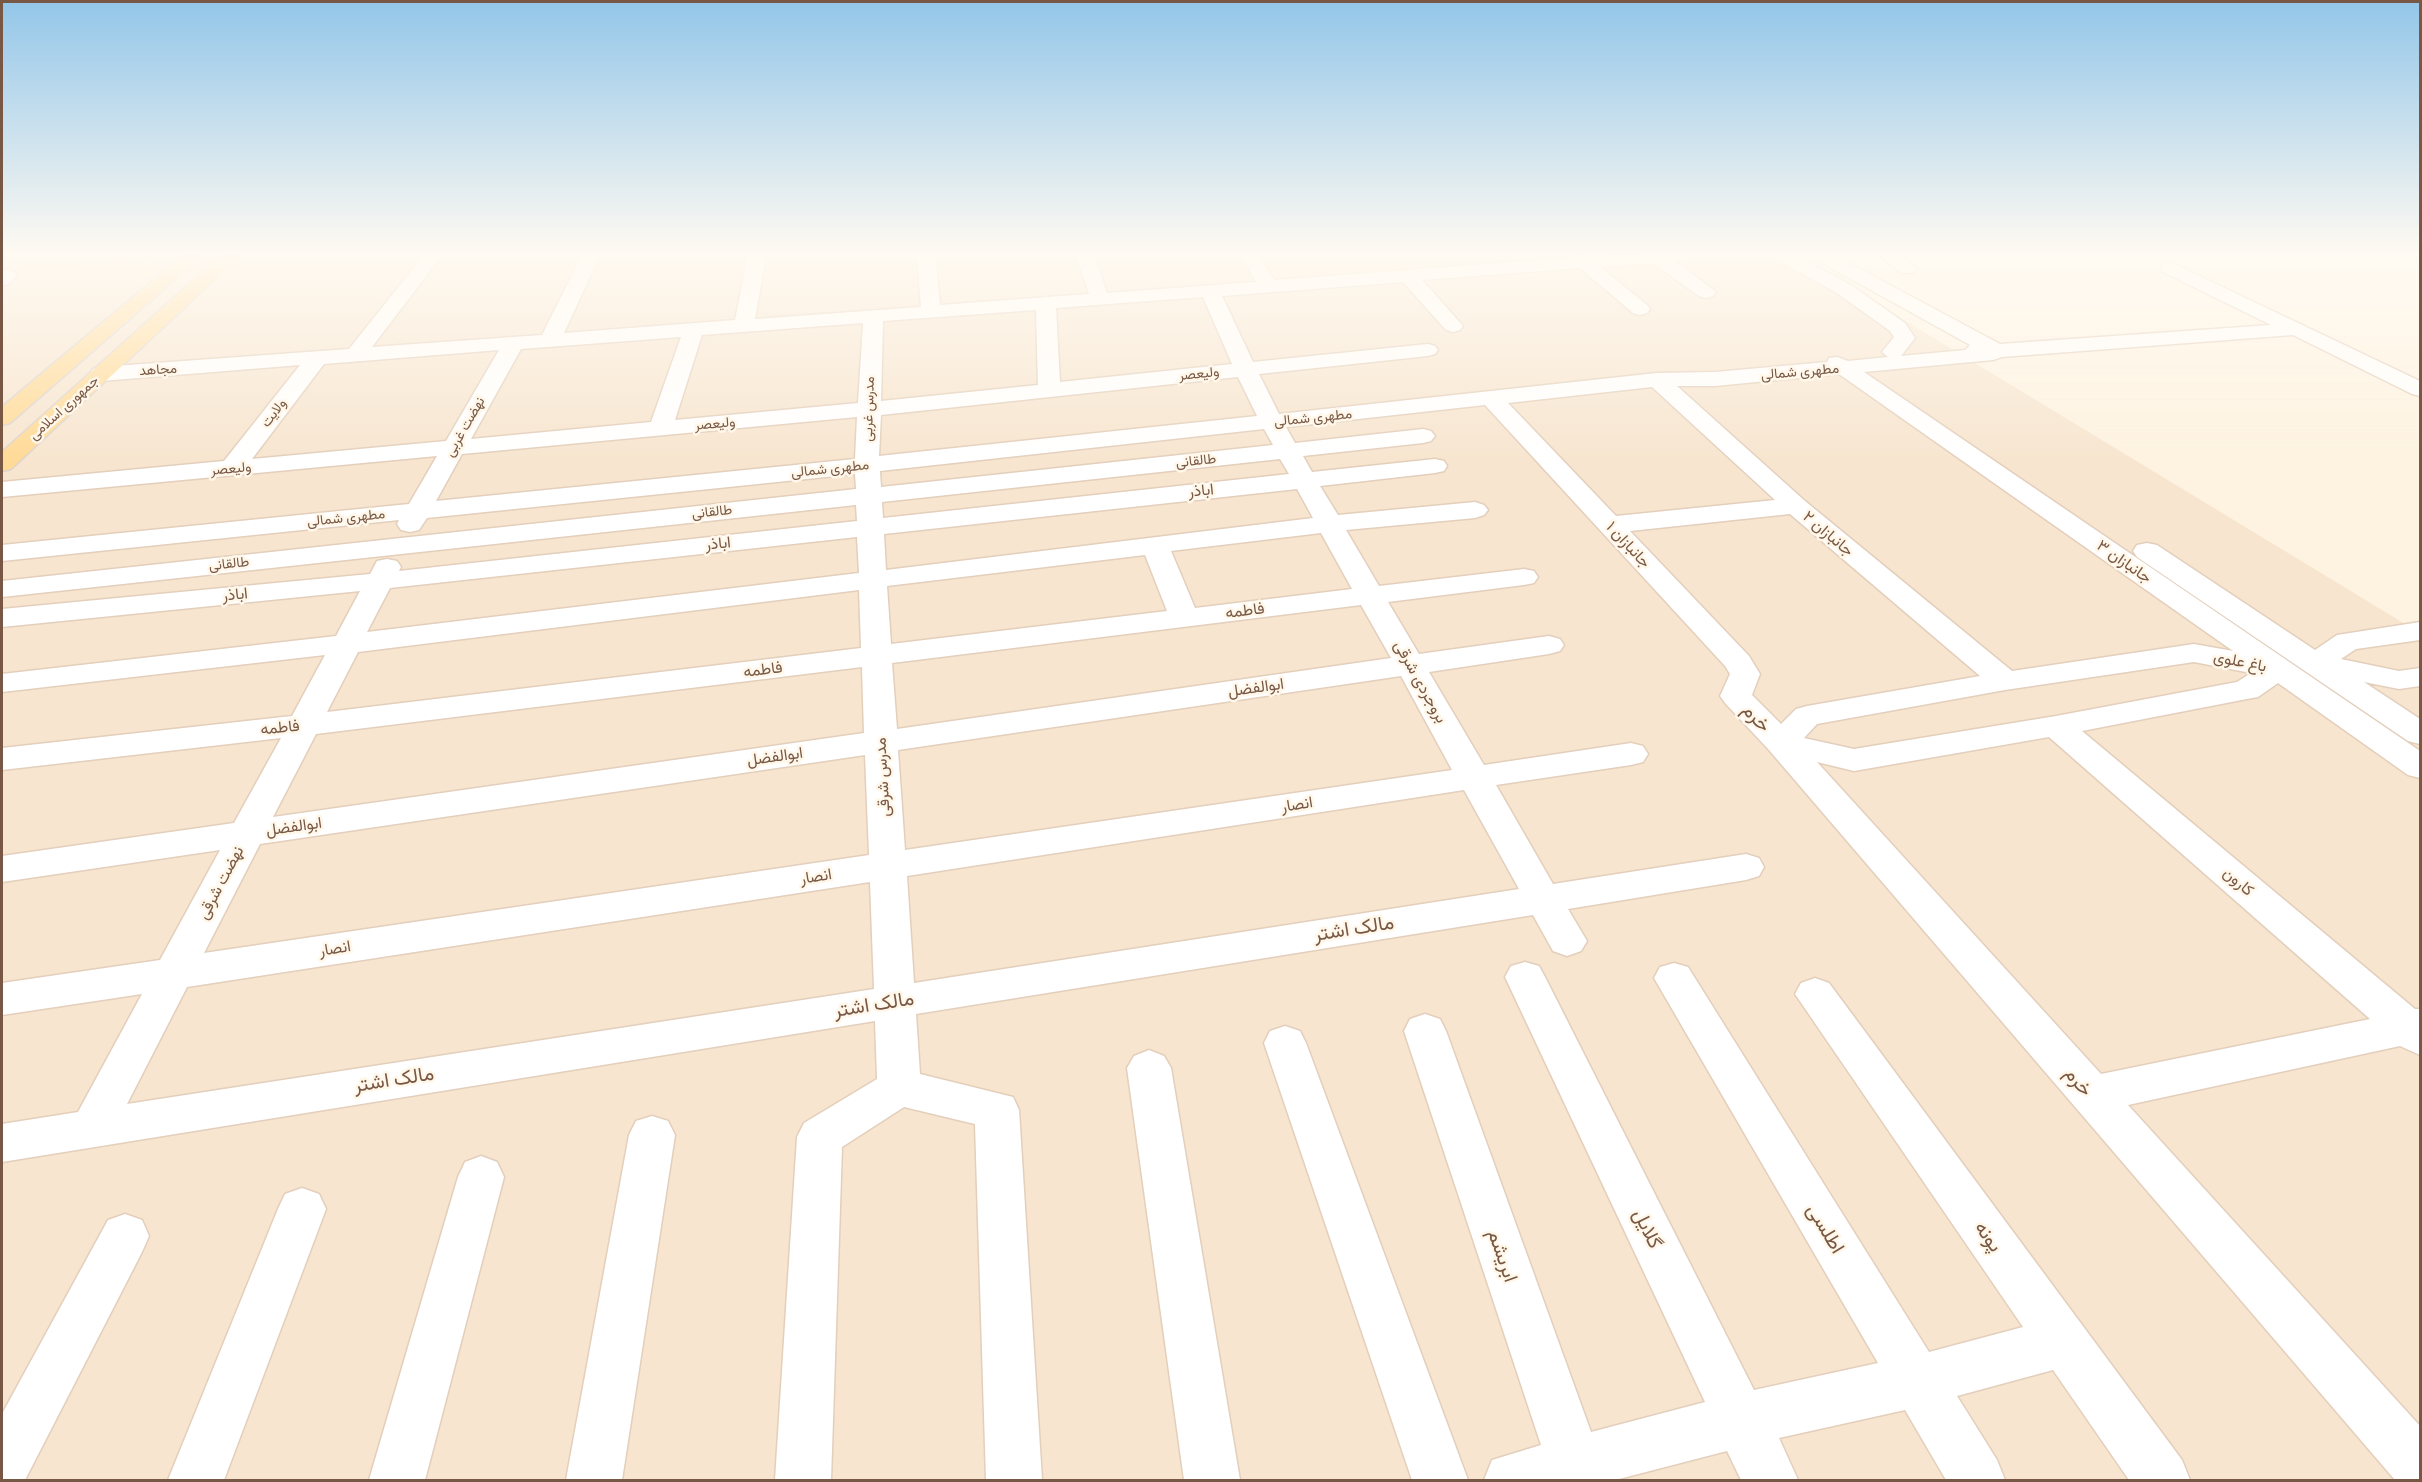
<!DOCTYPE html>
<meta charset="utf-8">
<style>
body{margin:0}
#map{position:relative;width:2422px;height:1482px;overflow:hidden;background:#fef3e1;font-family:Karla,sans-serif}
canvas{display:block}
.frame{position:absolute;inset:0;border:3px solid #785845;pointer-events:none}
</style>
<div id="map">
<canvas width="2422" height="1482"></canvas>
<div class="frame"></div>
</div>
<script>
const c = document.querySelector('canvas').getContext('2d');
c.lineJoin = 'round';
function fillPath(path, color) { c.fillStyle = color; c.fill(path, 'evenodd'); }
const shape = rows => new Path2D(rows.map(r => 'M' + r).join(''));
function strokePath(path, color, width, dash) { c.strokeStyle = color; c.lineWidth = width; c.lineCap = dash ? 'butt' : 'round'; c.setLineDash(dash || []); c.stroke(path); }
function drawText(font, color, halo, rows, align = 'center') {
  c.font = font + ' Karla,Vazirmatn,sans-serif'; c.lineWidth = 5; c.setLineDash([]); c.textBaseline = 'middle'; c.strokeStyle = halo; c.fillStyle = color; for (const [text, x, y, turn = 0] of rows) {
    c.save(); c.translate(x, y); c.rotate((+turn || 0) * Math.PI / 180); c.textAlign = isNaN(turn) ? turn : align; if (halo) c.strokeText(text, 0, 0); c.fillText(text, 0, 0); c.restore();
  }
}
fillPath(shape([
 [2,255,1797,255,2420,633,2420,1480,2,1480]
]), '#f7e5cf');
const minor = shape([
 [424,255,442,255,372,347,542,335,582,255,600,255,564,333,735,320,748,255,766,255,755,319,921,307,917,255,935,255,940,305,1089,294,1076,255,1094,255,1107,293,1256,282,1240,255,1258,255,1274,280,1569,258,1568,255,1588,257,1695,255,1692,259,1675,261,1716,292,1713,296,1706,298,1699,296,1653,263,1600,267,1647,305,1650,309,1647,313,1640,315,1633,313,1580,268,1422,280,1463,326,1460,330,1453,332,1446,330,1403,282,1222,296,1253,362,1428,344,1435,346,1438,350,1435,354,1428,356,1259,374,1279,414,1657,373,1715,372,1827,362,1829,358,1837,357,1848,361,1888,357,1882,352,1894,337,1890,331,1837,293,1776,259,1773,255,1795,255,1851,285,1905,323,1915,338,1901,356,1965,350,1970,345,1815,259,1812,255,1834,255,2000,344,2271,325,2163,272,2161,268,2163,264,2170,262,2420,381,2420,396,2412,394,2293,335,2002,357,1993,360,1864,372,2420,751,2420,778,2408,775,2278,683,2258,697,2247,699,2082,731,2415,1009,2420,1009,2420,1055,2400,1046,2128,1105,2420,1426,2420,1480,2395,1480,1769,750,1725,703,1720,696,1730,674,1725,666,1485,405,1286,427,1295,443,1423,429,1431,431,1435,436,1431,441,1423,443,1303,456,1312,472,1435,459,1444,461,1447,466,1444,471,1435,473,1320,486,1338,515,1475,502,1484,505,1488,510,1484,515,1475,518,1346,530,1379,586,1524,569,1534,571,1538,577,1534,583,1524,585,1388,602,1419,654,1549,636,1560,639,1564,645,1560,651,1549,654,1429,672,1484,765,1631,743,1643,746,1648,754,1643,762,1631,765,1496,785,1553,884,1746,854,1759,858,1764,867,1759,876,1746,880,1568,909,1587,941,1581,951,1567,956,1553,951,1533,915,916,1014,920,1074,1013,1097,1019,1110,1042,1480,986,1480,975,1124,904,1107,842,1147,831,1480,775,1480,797,1137,804,1123,877,1079,875,1021,2,1162,2,1124,78,1112,142,994,2,1015,2,983,160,960,220,850,2,882,2,856,234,823,281,738,2,770,2,748,292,716,325,655,2,692,2,674,336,636,360,591,2,627,2,609,370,574,377,561,387,559,397,561,401,567,399,571,857,521,856,505,2,597,2,581,856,489,855,474,427,518,419,530,410,532,401,530,397,524,399,520,2,561,2,545,409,504,437,456,2,497,2,482,224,461,300,365,101,381,93,379,90,374,93,369,101,367,349,349,424,255],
 [1203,297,1232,364,1060,382,1056,308,1203,297],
 [1036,310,1038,385,881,401,883,321,1036,310],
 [863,323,858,403,675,420,702,335,863,323],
 [681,337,651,422,471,439,521,349,681,337],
 [499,350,446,441,252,459,324,364,499,350],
 [1839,374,2233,651,2194,644,2012,671,1805,501,1677,386,1715,386,1839,374],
 [1238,377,1257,416,879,456,881,415,1238,377],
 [1652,387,1775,500,1616,516,1508,403,1652,387],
 [857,417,855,459,436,501,462,454,857,417],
 [1264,429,1273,445,881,487,880,471,1264,429],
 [1280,459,1289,474,883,518,882,502,1280,459],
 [1297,489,1313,518,886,570,884,534,1297,489],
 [1790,514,1980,676,1807,706,1796,709,1781,724,1752,695,1760,674,1749,656,1630,531,1790,514],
 [1321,533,1352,589,1195,608,1171,551,1321,533],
 [857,537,859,573,367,632,390,588,857,537],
 [1145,555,1167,611,891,644,887,586,1145,555],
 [859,590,861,648,327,712,358,652,859,590],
 [1361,605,1391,658,897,729,892,663,1361,605],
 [2194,662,2251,673,2237,682,2056,716,1854,749,1804,738,1817,724,2005,690,2194,662],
 [862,667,864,733,273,817,316,734,862,667],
 [1401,676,1452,770,905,850,898,750,1401,676],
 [2049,737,2370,1019,2101,1074,1817,762,1854,771,2049,737],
 [865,755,869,855,204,953,260,844,865,755],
 [1464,790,1519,889,914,983,907,876,1464,790],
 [870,882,874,989,127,1104,187,987,870,882],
 [1879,255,1900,255,1917,269,1915,273,1901,273,1879,255],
 [7,270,14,272,16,276,9,284,2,286,2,272,7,270],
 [2147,543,2157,545,2315,650,2337,635,2420,622,2420,640,2356,649,2341,659,2399,671,2420,668,2420,686,2399,689,2364,682,2420,719,2420,744,2408,741,2137,557,2133,551,2137,545,2147,543],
 [1525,962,1539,966,1545,977,1754,1390,1878,1363,1654,978,1660,967,1674,963,1688,967,1929,1352,2023,1327,1795,994,1801,983,1815,978,1829,983,2182,1460,2190,1480,2129,1480,2053,1370,1957,1396,1997,1460,2005,1480,1946,1480,1905,1410,1779,1438,1798,1480,1741,1480,1727,1451,1615,1480,1484,1480,1492,1460,1541,1445,1404,1031,1410,1019,1425,1014,1440,1019,1446,1031,1591,1432,1705,1402,1505,977,1511,966,1525,962],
 [1285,1026,1300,1031,1306,1043,1468,1480,1412,1480,1264,1043,1270,1031,1285,1026],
 [1149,1050,1164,1056,1171,1068,1240,1480,1184,1480,1127,1068,1134,1056,1149,1050],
 [652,1116,668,1121,675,1135,622,1480,566,1480,629,1135,636,1121,652,1116],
 [481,1156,497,1162,504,1177,425,1480,369,1480,458,1177,465,1162,481,1156],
 [302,1188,319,1194,326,1209,224,1480,168,1480,278,1209,285,1194,302,1188],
 [125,1214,142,1220,149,1236,142,1252,25,1480,2,1480,2,1414,108,1220,125,1214]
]);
const major = shape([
 [183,255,203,255,10,423,2,425,2,407,183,255],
 [221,255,241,255,11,469,2,471,2,452,221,255]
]);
strokePath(minor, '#e3cfbc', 3);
strokePath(major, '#dcd4cf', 3);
strokePath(shape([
 [28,266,152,259]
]), '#dbb399', 2, [1, 3]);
fillPath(minor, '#fff');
fillPath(major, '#ffda97');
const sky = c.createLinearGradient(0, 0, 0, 462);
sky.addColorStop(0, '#93c6e9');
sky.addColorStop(0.55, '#fffaf2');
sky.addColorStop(1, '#fffaf200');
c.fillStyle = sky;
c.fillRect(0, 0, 2422, 462);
drawText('14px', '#785845', '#fff7e9', [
 ["مجاهد",158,370,-4],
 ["مطهری شمالی",1800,372,-5],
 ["ولیعصر",1199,374,-6],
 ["جمهوری اسلامی",64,408,-42],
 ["مدرس غربی",869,409,-88],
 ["ولایت",274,413,-52],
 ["مطهری شمالی",1313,418,-6],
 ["ولیعصر",715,424,-5],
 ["نهضت غربی",465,427,-60],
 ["طالقانی",1196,461,-6],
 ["ولیعصر",231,469,-5],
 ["مطهری شمالی",830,469,-6],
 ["طالقانی",712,512,-6],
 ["مطهری شمالی",346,518,-6],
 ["طالقانی",229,564,-6]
]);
drawText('16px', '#785845', '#fff7e9', [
 ["اباذر",1201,491,-6],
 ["جانبازان ۲",1828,534,40],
 ["اباذر",718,544,-6],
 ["جانبازان ۱",1628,545,47],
 ["جانبازان ۳",2124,562,35],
 ["اباذر",235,595,-6],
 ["فاطمه",1245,611,-7],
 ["باغ علوی",2240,662,11],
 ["فاطمه",763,670,-7],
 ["بروجردی شرقی",1420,682,61],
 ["ابوالفضل",1256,688,-8],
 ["فاطمه",280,728,-6],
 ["ابوالفضل",775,757,-8],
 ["مدرس شرقی",883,777,-93],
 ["انصار",1297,805,-9],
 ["ابوالفضل",294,827,-8],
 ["انصار",816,877,-9],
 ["کارون",2238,882,40],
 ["نهضت شرقی",221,883,-62],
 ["انصار",335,949,-9]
]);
drawText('20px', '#785845', '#fff7e9', [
 ["خرم",1756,718,46],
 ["مالک اشتر",1354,929,-9],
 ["مالک اشتر",874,1005,-9],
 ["مالک اشتر",394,1080,-9],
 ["خرم",2078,1082,49],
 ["گلایل",1647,1229,64],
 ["اطلسی",1825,1229,59],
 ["پونه",1988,1237,54],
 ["ابریشم",1502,1256,71]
]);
</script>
